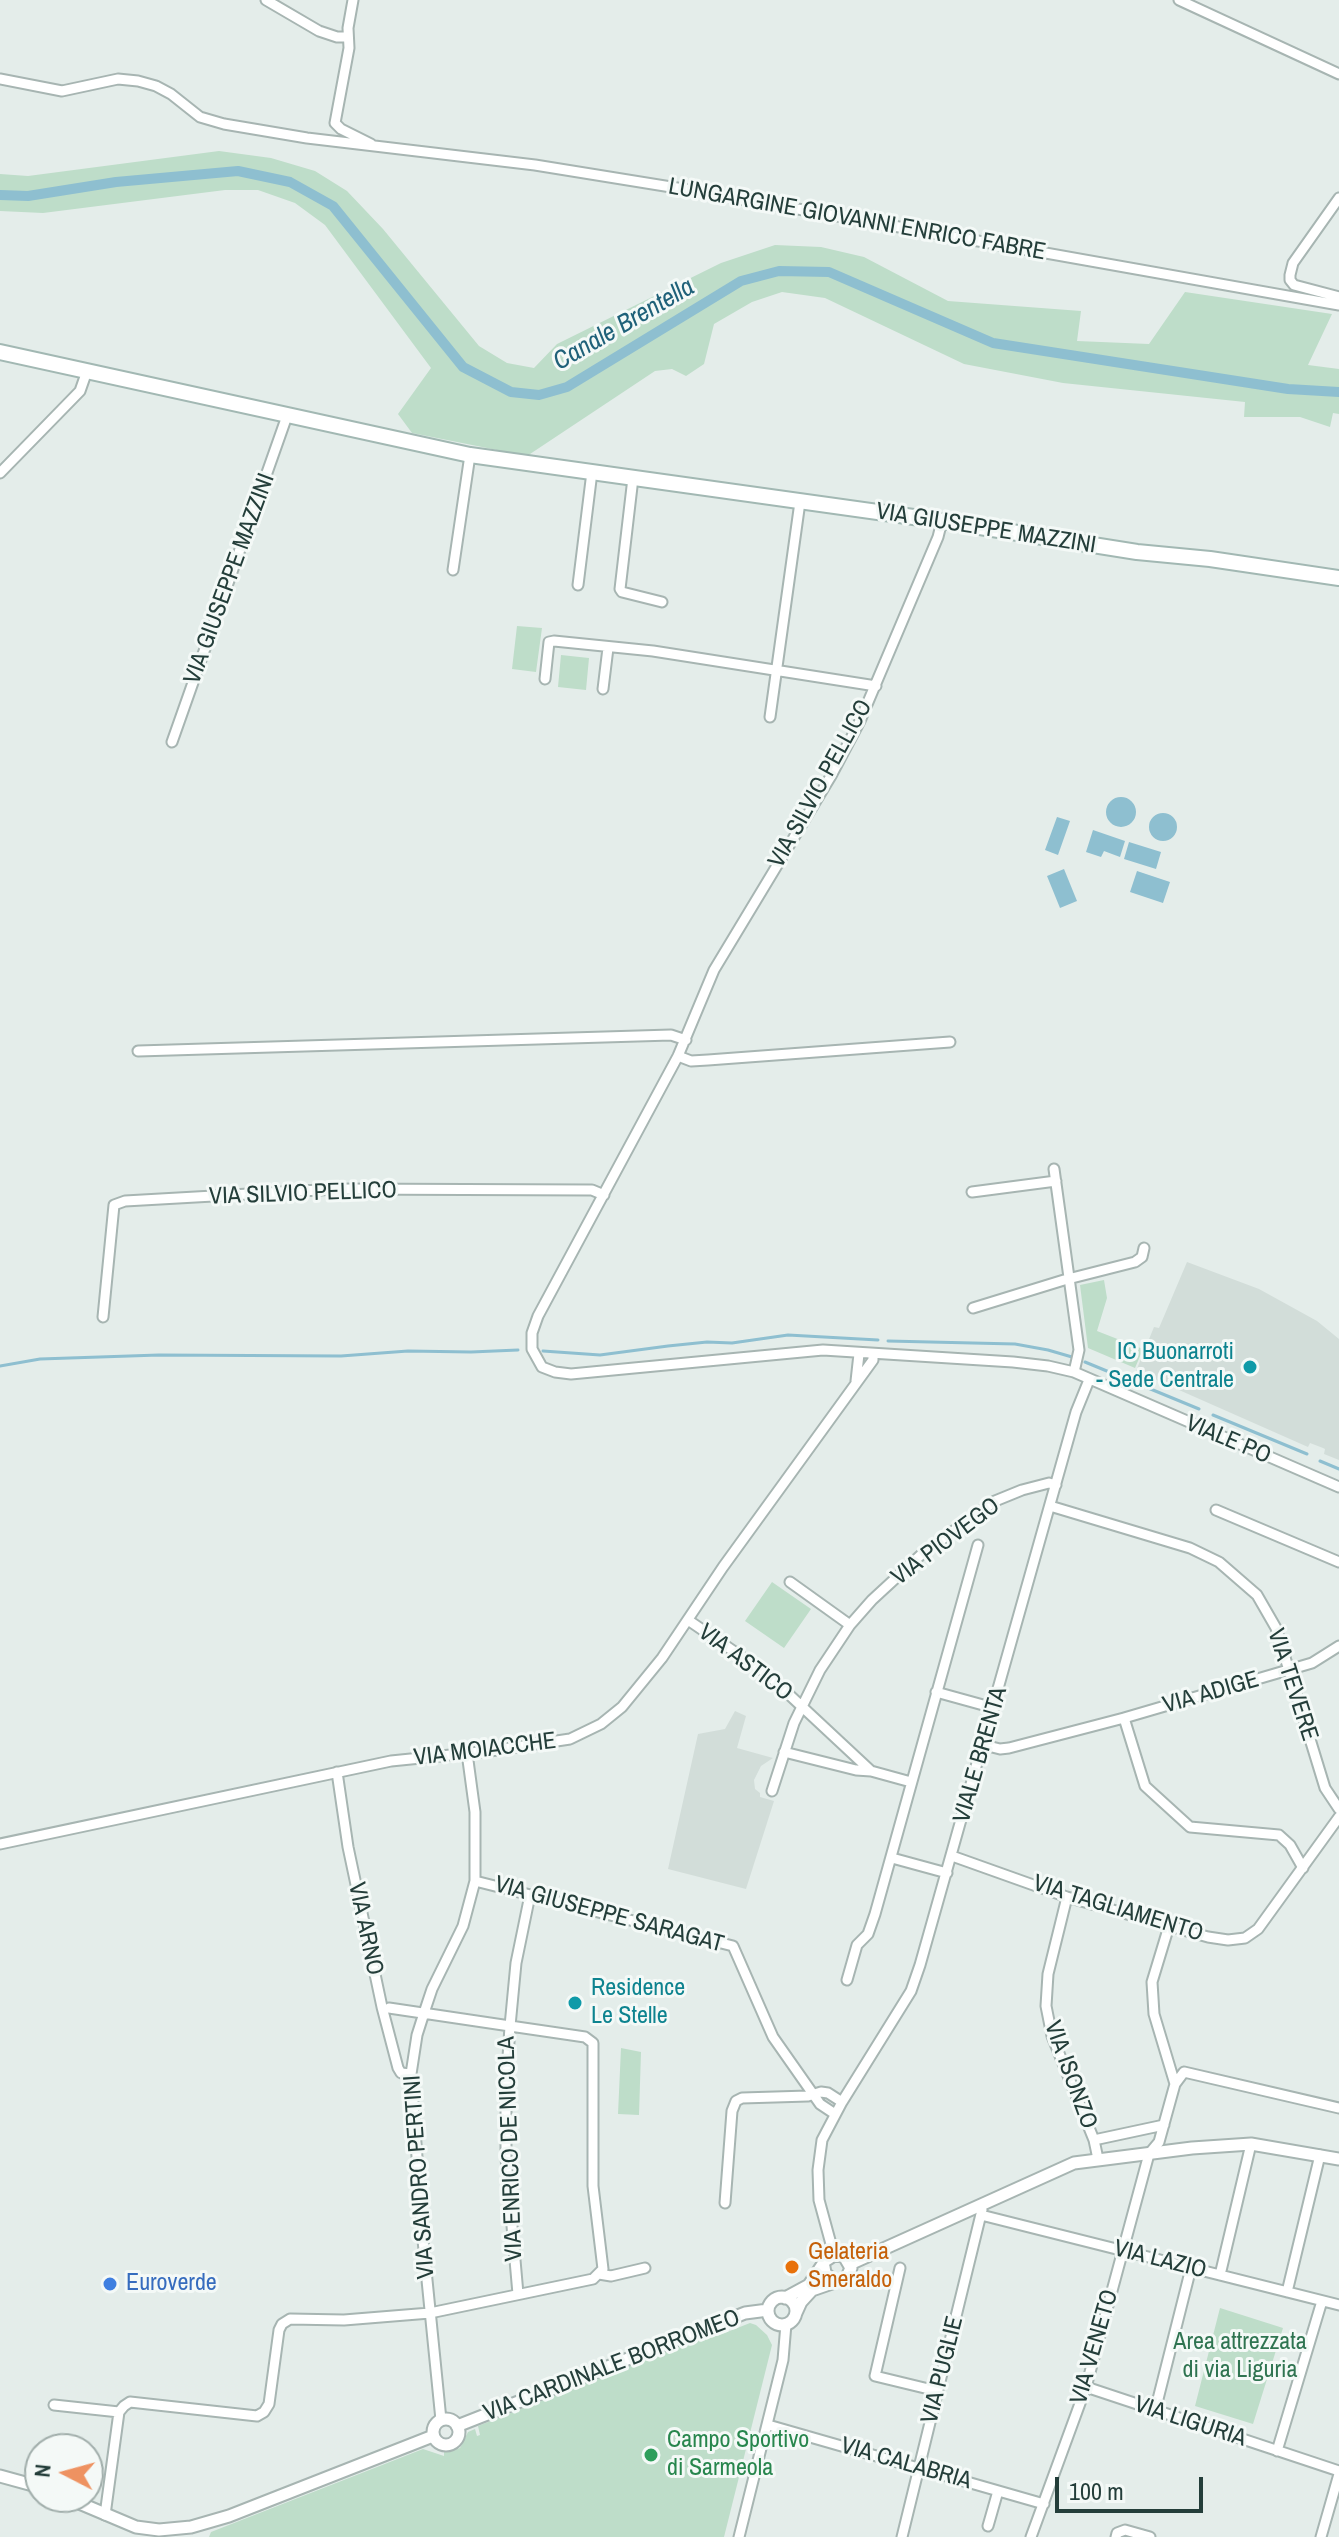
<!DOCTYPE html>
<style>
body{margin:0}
#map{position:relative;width:1339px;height:2537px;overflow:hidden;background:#e4edea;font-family:"Archivo Narrow",sans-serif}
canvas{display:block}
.north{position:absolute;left:24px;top:2433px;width:80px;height:80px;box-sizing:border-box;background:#f4f9f7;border:2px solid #a1aeab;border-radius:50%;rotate:276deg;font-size:22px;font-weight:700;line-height:32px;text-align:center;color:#243e3a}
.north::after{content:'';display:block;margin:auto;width:28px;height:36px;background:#ee9261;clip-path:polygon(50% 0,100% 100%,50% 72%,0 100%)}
.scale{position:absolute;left:1055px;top:2477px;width:148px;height:36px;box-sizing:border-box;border:4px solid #243e3a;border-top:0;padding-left:10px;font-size:24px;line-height:28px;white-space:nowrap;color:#243e3a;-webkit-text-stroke:6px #f4f9f7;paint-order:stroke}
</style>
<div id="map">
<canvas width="1339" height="2537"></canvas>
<div class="north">N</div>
<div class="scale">100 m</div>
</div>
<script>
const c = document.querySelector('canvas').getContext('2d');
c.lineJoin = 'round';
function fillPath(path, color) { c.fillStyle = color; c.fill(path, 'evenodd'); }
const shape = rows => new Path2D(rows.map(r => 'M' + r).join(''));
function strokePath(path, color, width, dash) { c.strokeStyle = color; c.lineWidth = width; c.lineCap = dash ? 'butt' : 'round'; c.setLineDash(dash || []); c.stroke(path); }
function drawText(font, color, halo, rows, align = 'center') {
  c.font = font + ' "Archivo Narrow",sans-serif'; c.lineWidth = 6; c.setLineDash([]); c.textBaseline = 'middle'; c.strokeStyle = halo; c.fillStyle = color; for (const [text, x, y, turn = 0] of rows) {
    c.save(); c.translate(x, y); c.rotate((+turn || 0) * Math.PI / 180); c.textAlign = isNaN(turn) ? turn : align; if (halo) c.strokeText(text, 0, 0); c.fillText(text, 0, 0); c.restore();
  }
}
fillPath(shape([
 [1187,1262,1259,1289,1317,1321,1339,1339,1339,1460,1324,1454,1325,1449,1323,1448,1310,1443,1308,1447,1136,1371,1154,1327,1159,1328],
 [735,1711,746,1716,737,1748,773,1758,761,1766,754,1780,755,1789,760,1793,760,1797,774,1801,746,1889,668,1869,698,1734,725,1729]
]), '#d2ddd9');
fillPath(shape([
 [219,151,271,158,315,171,347,191,383,229,479,346,507,363,534,368,557,344,721,263,775,245,821,247,864,257,948,301,1081,311,1077,341,1149,344,1185,292,1332,314,1308,365,1339,369,1339,414,1333,413,1330,427,1300,417,1244,417,1245,402,1063,383,964,364,825,298,782,292,752,302,714,324,704,364,686,376,672,369,655,371,527,456,412,433,398,414,431,368,325,225,295,203,258,190,225,190,43,213,0,211,0,174,28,176],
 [517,626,542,628,536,672,512,669],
 [561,655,589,658,586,690,558,687],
 [1104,1280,1107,1298,1097,1331,1143,1349,1135,1368,1088,1348,1080,1285],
 [772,1582,811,1609,784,1648,745,1621],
 [621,2048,641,2052,639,2115,618,2114],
 [1220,2308,1283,2328,1253,2424,1195,2406],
 [750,2323,756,2325,767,2335,772,2345,724,2537,209,2537,211,2532,423,2449,444,2456,444,2452,460,2448,468,2432,475,2429,477,2436,480,2435,478,2426,715,2332,717,2336]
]), '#beddc9');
fillPath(shape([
 '1106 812a15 15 0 1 1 30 0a15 15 0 1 1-30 0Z',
 '1149 827a14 14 0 1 1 28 0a14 14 0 1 1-28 0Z',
 [1057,817,1070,821,1058,855,1045,850],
 [1093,830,1125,841,1120,857,1104,851,1101,857,1086,852],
 [1129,842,1161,852,1156,869,1124,859],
 [1064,869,1077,901,1060,908,1047,876],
 [1137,871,1170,882,1163,903,1130,892]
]), '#8ebfd0');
strokePath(shape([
 [888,1341,1015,1344,1048,1350,1072,1357],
 [543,1351,600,1355,668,1346,707,1342,732,1343,788,1335,878,1340],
 [1085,1362,1199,1409],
 [0,1366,40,1359,159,1355,341,1356,408,1351,471,1352,518,1350],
 [1213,1415,1307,1454],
 [1320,1461,1339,1469]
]), '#8ebfd0', 3);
strokePath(shape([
 [0,195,28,196,116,182,238,171,290,182,333,206,463,367,511,392,539,395,567,387,741,281,779,271,829,272,993,343,1288,389,1339,392]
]), '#8ebfd0', 10);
const minor = shape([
 [266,0,319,31,337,37,348,37],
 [353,0,348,28,349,48,335,123,341,129,371,144],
 [1179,0,1339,74],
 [0,79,62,91,118,79,138,81,156,86,171,94,200,117,224,124,307,138,535,165,702,192,1339,305],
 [1339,198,1293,263,1290,275,1290,280,1294,285,1339,297],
 [0,473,80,391,87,371],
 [633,478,620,589,622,592,662,602],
 [942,521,938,537,860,721,831,776,714,970,678,1056,538,1316,532,1333,532,1349,542,1367,555,1372,571,1374,823,1350,1013,1362,1048,1366,1074,1372,1339,1487],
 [453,570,470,455],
 [578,585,592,472],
 [545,679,549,642,554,641,653,651,876,686],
 [603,689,608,648],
 [770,717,800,502],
 [172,742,287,416],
 [138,1051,671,1035,686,1040],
 [678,1056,691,1061,708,1060,950,1042],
 [1054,1169,1079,1350,1074,1372],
 [972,1192,1056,1181],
 [973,1308,1064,1280,1135,1262,1142,1257,1144,1248],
 [103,1317,114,1205,125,1201,337,1189,592,1190,604,1195],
 [856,1381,859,1354],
 [1050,1506,1190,1548,1219,1562,1257,1595,1276,1628,1325,1788,1339,1809],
 [1216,1510,1339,1562],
 [790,1582,850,1625],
 [688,1620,767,1674,871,1771],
 [936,1692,994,1708],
 [1124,1718,1145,1786,1190,1827,1279,1835,1290,1845,1303,1868],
 [984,1745,1000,1749,1009,1748,1124,1718,1312,1663,1339,1646],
 [784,1752,856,1770,871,1771,911,1782],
 [337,1772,348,1847,382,2007,398,2068,401,2073,411,2074],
 [772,1791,794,1723,820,1670,850,1625,872,1600,923,1553,995,1501,1022,1490,1049,1483,1056,1485],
 [0,1844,391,1761,490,1751,570,1739,601,1724,622,1707,662,1658,723,1567,873,1360,873,1354],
 [952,1856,1067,1897,1208,1937,1228,1940,1245,1938,1258,1929,1339,1817],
 [892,1858,947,1873],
 [475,1881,733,1946,773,2037,820,2104,835,2114],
 [1067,1897,1048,1974,1046,2006,1052,2036,1094,2140,1098,2159],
 [847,1980,857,1945,868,1934,875,1914,978,1545],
 [389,2008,510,2026,506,2089,506,2158,518,2294],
 [1175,2084,1184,2072,1339,2108],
 [1094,2140,1164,2125],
 [725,2203,732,2111,736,2101,742,2098,808,2096,821,2092,828,2093,842,2102],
 [981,2215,1339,2305],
 [834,2255,819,2200,818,2170,822,2140,842,2102,911,1991,920,1965,1076,1412,1089,1380],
 [900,2268,875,2376,937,2391],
 [599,2274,611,2276,645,2268],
 [1220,2275,1251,2144],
 [1287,2292,1320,2155],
 [1086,2387,1339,2471],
 [54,2405,119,2412],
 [1155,2411,1191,2268],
 [441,2420,423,2240,411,2074,417,2035,424,2013,432,1989,463,1926,475,1881,475,1812,467,1753],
 [768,2425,1044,2504],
 [1277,2451,1322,2301],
 [105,2515,119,2412,124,2406,130,2402,257,2416,264,2412,269,2404,279,2330,282,2324,290,2319,344,2320,430,2313,593,2279,603,2269,593,2186,593,2043,585,2037,510,2026,516,1963,530,1895],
 [988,2526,998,2491],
 [739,2537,783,2360,786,2324],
 [902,2537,982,2210],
 [1031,2537,1086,2387,1149,2154,1159,2142,1175,2084,1154,2014,1152,1982,1169,1926],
 [1116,2537,1117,2533,1125,2530,1150,2537],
 [1321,2537,1339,2474]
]);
const tertiary = shape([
 [850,2264,1074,2163,1192,2148,1251,2144,1339,2159],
 '768 2311a14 14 0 1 1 28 0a14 14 0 1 1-28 0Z',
 [785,2298,809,2285,825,2261,834,2255,844,2256,851,2268,846,2279,835,2282,825,2273,824,2267],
 [796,2313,801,2302,812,2290,835,2282],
 '433 2432a13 13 0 1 1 26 0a13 13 0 1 1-26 0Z',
 [457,2426,745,2313,768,2310],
 [0,2476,40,2487],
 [65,2497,136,2527,159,2530,191,2527,229,2516,433,2436]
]);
const secondary = shape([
 [0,352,470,455,942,521,1137,552,1210,559,1339,578]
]);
strokePath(minor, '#a7b5b2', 13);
strokePath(tertiary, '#a7b5b2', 15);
strokePath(secondary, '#a2b8b3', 18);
strokePath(minor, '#fff', 9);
strokePath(tertiary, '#fff', 11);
strokePath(secondary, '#fff', 14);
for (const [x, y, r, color] of [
 [1250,1367,8,"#0f9aa8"],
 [575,2003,8,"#0f9aa8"],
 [792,2267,8,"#e8710a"],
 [110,2284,8,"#3f7fe0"],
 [651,2455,8,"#2e9e5b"]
]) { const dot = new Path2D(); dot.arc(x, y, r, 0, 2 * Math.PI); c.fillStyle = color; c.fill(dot); strokePath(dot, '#f4f9f7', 3); }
drawText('24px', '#243e3a', '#f4f9f7', [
 ["LUNGARGINE GIOVANNI ENRICO FABRE",857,220,10],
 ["VIA GIUSEPPE MAZZINI",986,529,9],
 ["VIA GIUSEPPE MAZZINI",230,579,-70],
 ["VIA SILVIO PELLICO",821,784,-61],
 ["VIA SILVIO PELLICO",303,1194,-2],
 ["VIALE PO",1228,1440,23],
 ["VIA PIOVEGO",946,1542,-37],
 ["VIA ASTICO",745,1663,37],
 ["VIA TEVERE",1292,1685,72],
 ["VIA ADIGE",1211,1693,-16],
 ["VIA MOIACCHE",485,1750,-7],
 ["VIALE BRENTA",981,1755,-74],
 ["VIA TAGLIAMENTO",1118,1909,17],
 ["VIA GIUSEPPE SARAGAT",609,1915,15],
 ["VIA ARNO",365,1929,78],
 ["VIA ISONZO",1070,2075,70],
 ["VIA ENRICO DE NICOLA",511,2149,-92],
 ["VIA SANDRO PERTINI",420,2177,-94],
 ["VIA LAZIO",1160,2260,14],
 ["VIA VENETO",1095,2347,-74],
 ["VIA CARDINALE BORROMEO",612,2366,-21],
 ["VIA PUGLIE",943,2370,-76],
 ["VIA LIGURIA",1190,2422,18],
 ["VIA CALABRIA",906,2464,16]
]);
drawText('24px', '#0d838f', '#f4f9f7', [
 ["IC Buonarroti",1234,1353],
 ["- Sede Centrale",1234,1381],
 ["Residence",591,1989,"left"],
 ["Le Stelle",591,2017,"left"]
], 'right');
drawText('24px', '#c56008', '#f4f9f7', [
 ["Gelateria",808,2253],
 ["Smeraldo",808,2281]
], 'left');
drawText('24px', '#366cbe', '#f4f9f7', [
 ["Euroverde",126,2284]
], 'left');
drawText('24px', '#2f7451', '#f4f9f7', [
 ["Area attrezzata",1240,2343],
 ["di via Liguria",1240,2371]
]);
drawText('24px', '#27864d', '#f4f9f7', [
 ["Campo Sportivo",667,2441],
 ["di Sarmeola",667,2469]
], 'left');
drawText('italic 26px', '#1f6179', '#f4f9f7', [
 ["Canale Brentella",624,325,-30]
]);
</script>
